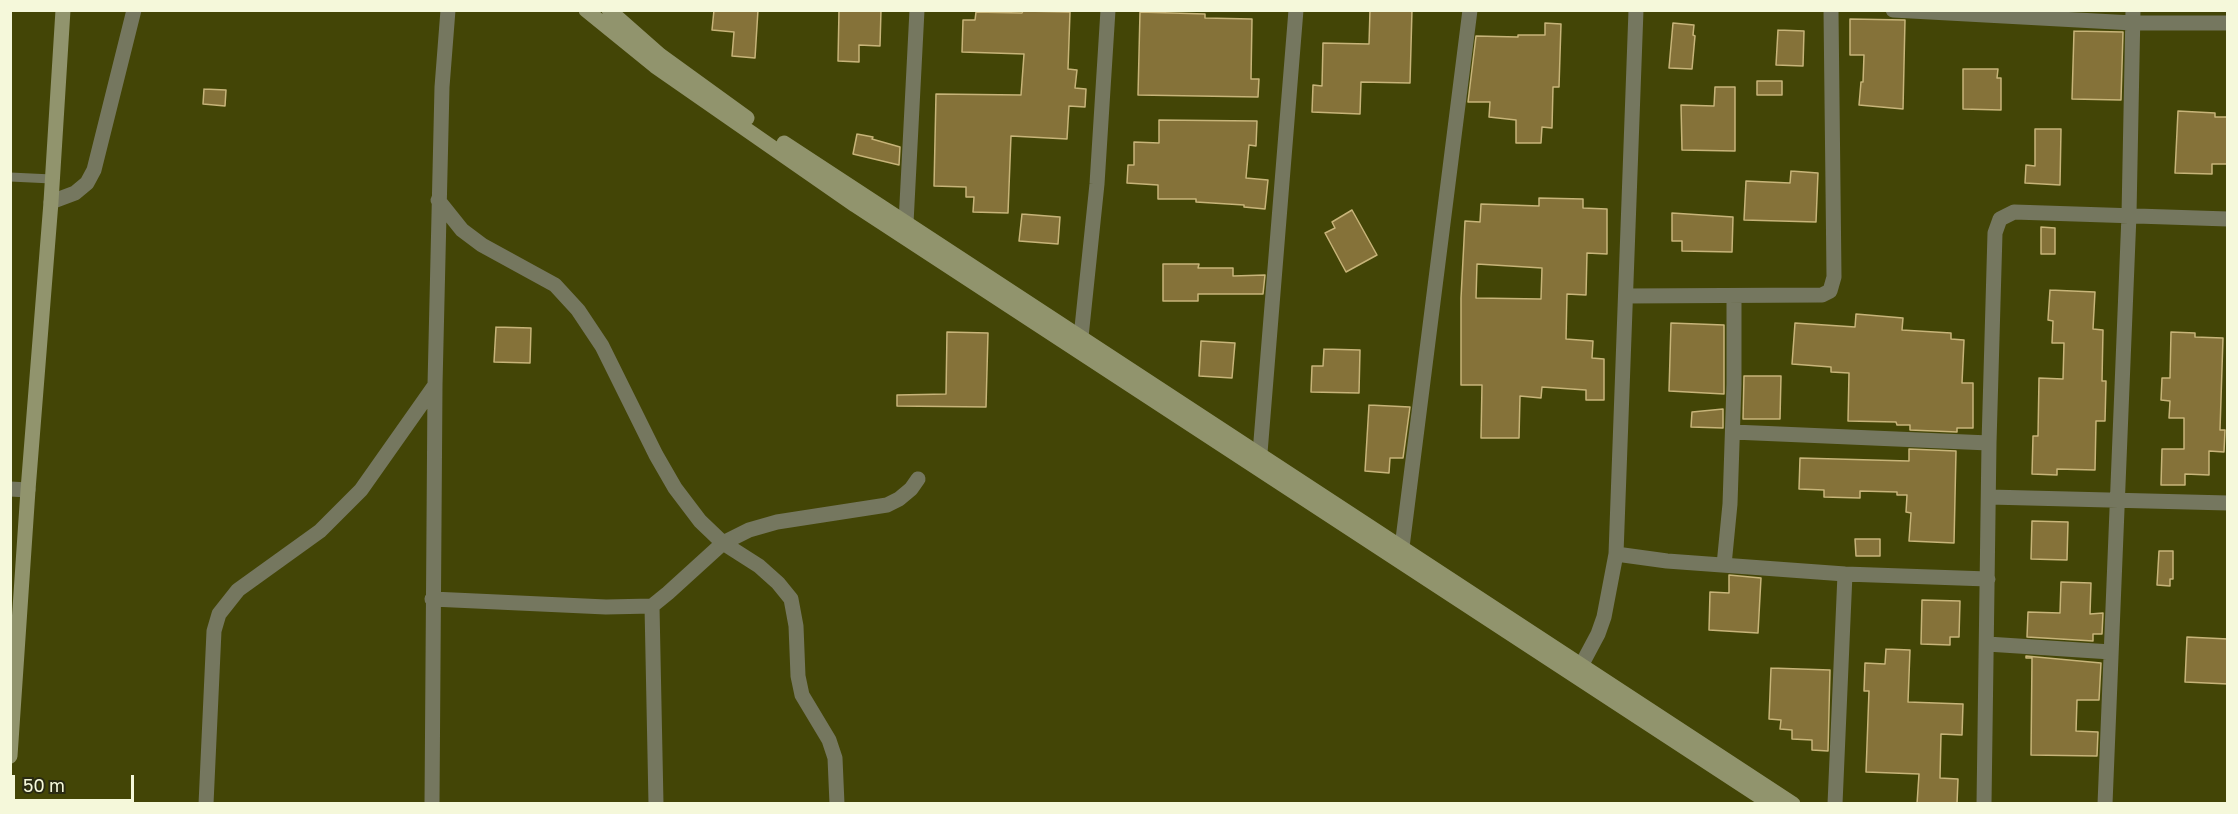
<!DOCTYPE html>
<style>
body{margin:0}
#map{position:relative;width:2238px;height:814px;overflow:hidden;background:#434506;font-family:"Golos Text",sans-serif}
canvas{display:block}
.frame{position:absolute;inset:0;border:12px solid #f5f8da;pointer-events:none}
.scale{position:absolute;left:12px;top:775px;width:122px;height:27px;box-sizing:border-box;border:3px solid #f5f8da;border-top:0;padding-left:8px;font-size:18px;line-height:21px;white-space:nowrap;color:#f5f8da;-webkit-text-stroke:4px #292a12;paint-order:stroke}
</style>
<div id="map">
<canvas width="2238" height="814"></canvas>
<div class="frame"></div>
<div class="scale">50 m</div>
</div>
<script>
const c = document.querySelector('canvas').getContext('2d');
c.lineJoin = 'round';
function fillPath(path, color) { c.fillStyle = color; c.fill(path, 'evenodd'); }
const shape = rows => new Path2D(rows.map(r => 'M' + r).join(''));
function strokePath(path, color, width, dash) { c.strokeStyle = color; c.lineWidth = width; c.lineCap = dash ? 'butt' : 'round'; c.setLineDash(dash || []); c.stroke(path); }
const building = shape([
 [714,10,758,10,755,58,732,56,734,32,712,30,714,10],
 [839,10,881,10,880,46,859,45,859,62,838,61,839,10],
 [1370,10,1412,10,1410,83,1361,82,1360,114,1312,112,1313,85,1322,86,1323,43,1369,44,1370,10],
 [1023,11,1070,12,1068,69,1077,70,1075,88,1086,89,1085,107,1069,106,1067,139,1011,136,1008,213,973,212,974,197,966,197,966,187,934,186,936,94,1021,95,1024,54,962,52,963,20,975,20,976,12,1022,13,1023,11],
 [1140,12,1205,14,1205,18,1252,19,1251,79,1259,79,1258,97,1138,95,1140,12],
 [1850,19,1905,20,1903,109,1859,105,1861,82,1863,82,1864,55,1850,55,1850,19],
 [1545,23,1561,24,1559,87,1553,87,1552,128,1542,127,1541,143,1516,143,1516,120,1489,117,1490,102,1468,102,1476,36,1518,37,1518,35,1545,35,1545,23],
 [1673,23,1694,25,1693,35,1695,36,1692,69,1669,68,1673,23],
 [1778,30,1804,31,1803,66,1776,65,1778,30],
 [2074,31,2123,32,2121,100,2072,99,2074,31],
 [1963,69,1998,69,1997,78,2001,78,2001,110,1963,109,1963,69],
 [1757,81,1782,81,1782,95,1757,95,1757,81],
 [1715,87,1735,87,1735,151,1682,150,1681,105,1714,106,1715,87],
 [204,89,226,90,225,106,203,104,204,89],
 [2178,111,2215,113,2215,117,2228,117,2228,164,2212,164,2212,174,2175,173,2178,111],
 [1159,120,1257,121,1256,146,1249,145,1246,178,1268,180,1265,209,1244,207,1244,205,1196,202,1196,199,1158,199,1158,185,1127,183,1128,165,1134,165,1134,142,1159,143,1159,120],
 [2035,129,2061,129,2060,185,2025,183,2026,165,2035,166,2035,129],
 [857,134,873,137,872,139,900,147,899,165,853,154,857,134],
 [1791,171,1818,173,1816,222,1744,220,1746,181,1790,183,1791,171],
 [1539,198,1583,199,1583,208,1607,209,1607,254,1587,253,1586,295,1567,294,1566,339,1593,341,1592,358,1604,359,1604,400,1586,400,1586,390,1542,387,1541,398,1520,396,1519,438,1481,438,1482,385,1461,385,1461,298,1465,221,1480,222,1481,204,1539,206,1539,198],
 [1477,264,1542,268,1541,299,1476,298,1477,264],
 [1352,210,1377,255,1346,272,1325,233,1335,228,1332,222,1352,210],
 [1672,213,1733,217,1732,252,1682,251,1682,241,1672,241,1672,213],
 [1022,214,1060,217,1058,244,1019,241,1022,214],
 [2041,227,2055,228,2055,254,2041,254,2041,227],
 [1163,264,1199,264,1198,268,1233,268,1233,276,1265,275,1263,294,1198,294,1198,301,1163,301,1163,264],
 [2050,290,2095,292,2093,329,2103,330,2102,381,2106,381,2105,421,2096,421,2095,470,2057,469,2057,475,2032,474,2033,436,2038,436,2039,378,2063,379,2064,343,2052,343,2053,321,2048,320,2050,290],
 [1856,314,1903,318,1902,330,1951,333,1951,339,1964,340,1962,383,1973,383,1973,428,1957,428,1957,432,1910,430,1910,425,1897,425,1896,422,1848,421,1849,373,1831,372,1831,367,1792,364,1795,323,1855,327,1856,314],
 [1671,323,1724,325,1724,394,1669,391,1671,323],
 [496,327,531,328,530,363,494,362,496,327],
 [947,332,988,333,986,407,897,406,897,395,946,394,947,332],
 [2171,332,2195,333,2195,337,2223,338,2220,430,2225,430,2224,452,2209,451,2209,475,2185,474,2185,485,2161,485,2162,449,2184,449,2184,418,2169,418,2170,401,2161,400,2162,378,2170,378,2171,332],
 [1201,341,1235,343,1232,378,1199,376,1201,341],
 [1324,349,1360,350,1359,393,1311,392,1312,366,1323,366,1324,349],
 [1744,376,1781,376,1780,419,1743,419,1744,376],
 [1369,405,1410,407,1403,458,1390,458,1389,473,1365,471,1369,405],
 [1723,409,1723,428,1691,427,1692,412,1723,409],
 [1909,449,1956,451,1954,543,1909,541,1911,513,1906,512,1907,495,1897,495,1897,492,1860,491,1860,498,1824,497,1824,490,1799,489,1800,458,1909,461,1909,449],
 [2032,521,2068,522,2067,560,2031,559,2032,521],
 [1855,539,1880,539,1880,556,1856,556,1855,539],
 [2159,551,2173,551,2173,579,2170,579,2170,586,2157,585,2159,551],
 [1729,575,1761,578,1758,633,1709,630,1710,592,1729,593,1729,575],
 [2061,582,2091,583,2090,614,2103,613,2102,634,2093,634,2093,641,2027,637,2028,612,2060,613,2061,582],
 [1922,600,1960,601,1959,637,1950,637,1950,645,1921,644,1922,600],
 [2187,637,2228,639,2228,684,2185,682,2187,637],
 [1886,649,1910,650,1908,702,1963,704,1962,735,1941,734,1940,778,1958,779,1957,804,1917,804,1919,774,1866,772,1869,691,1864,691,1865,663,1885,664,1886,649],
 [2026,656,2101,663,2099,700,2077,700,2076,731,2098,732,2097,756,2031,755,2032,658,2026,658,2026,656],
 [1771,668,1830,670,1828,751,1812,750,1812,740,1792,739,1792,730,1780,729,1781,720,1769,719,1771,668]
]);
fillPath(building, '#857239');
strokePath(building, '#c7b479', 1.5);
strokePath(shape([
 [10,177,52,179]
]), '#75775f', 9);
strokePath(shape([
 [1893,10,2133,23,2228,23],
 [438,200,462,230,482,245,555,285,578,310,602,346,656,455,675,488,700,521,723,543,759,566,778,583,791,599,796,626,798,676,802,695,829,740,835,758,837,804],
 [51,202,75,193,87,183,94,170,134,10],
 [906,223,917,10],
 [1626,296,1822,295,1830,291,1834,277,1831,10],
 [1081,337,1097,184,1108,10],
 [1733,432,1989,443],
 [1260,453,1296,10],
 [10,489,28,490],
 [1989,497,2228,503],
 [1402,547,1470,10],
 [1616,554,1667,561,1845,574,1988,579],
 [1724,565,1730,504,1734,384,1734,297],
 [432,599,606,607,652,606,668,593,723,543,749,530,777,522,887,505,899,499,911,489,918,479],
 [652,606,656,804],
 [1987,644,2111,652],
 [1582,664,1598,634,1604,617,1616,554,1636,10],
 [206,804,214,631,219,614,238,590,320,531,361,490,435,385],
 [432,804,435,385,442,87,448,10],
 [1835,804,1845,574],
 [1984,804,1989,443,1995,233,2000,219,2014,212,2228,219],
 [2105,804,2129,215,2133,10]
]), '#75775f', 15);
strokePath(shape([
 [586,10,655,66,855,205,1771,804],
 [609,10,660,55,747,118],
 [784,143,1793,804],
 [10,756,28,490,51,202,63,10]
]), '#91946d', 15);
</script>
